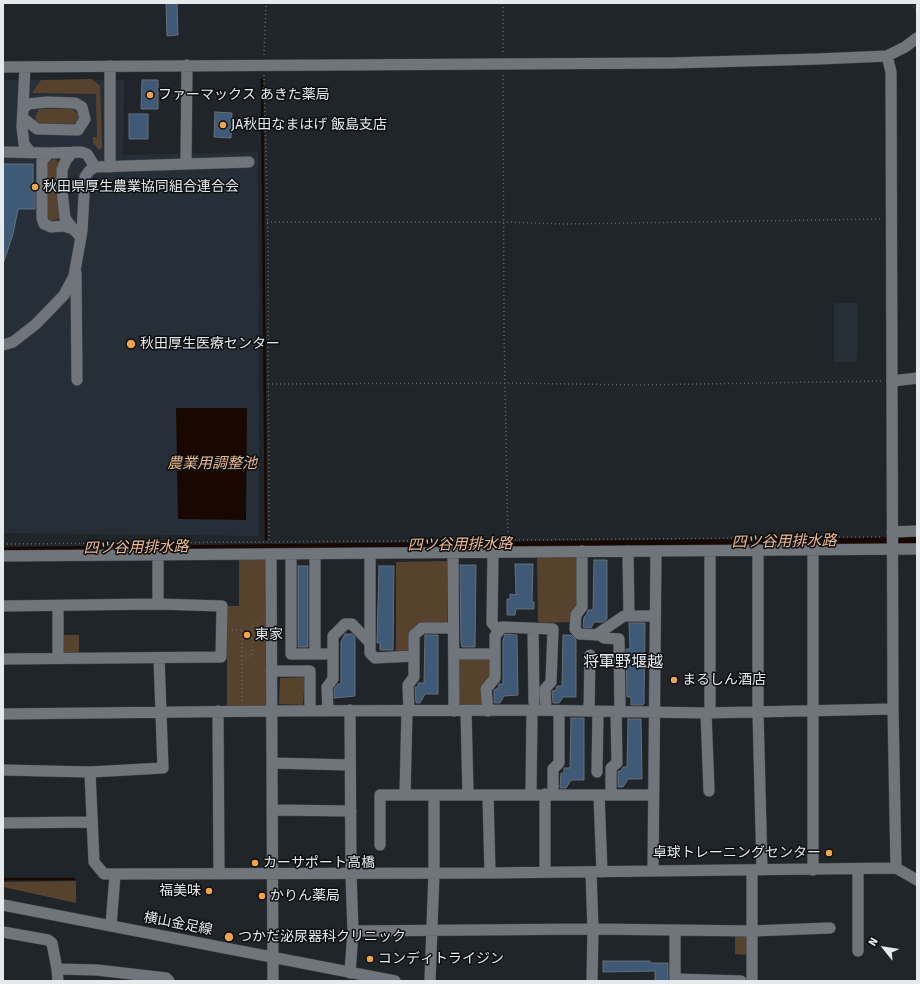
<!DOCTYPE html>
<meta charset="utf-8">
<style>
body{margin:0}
#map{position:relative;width:920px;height:984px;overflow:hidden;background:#20252a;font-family:"Fira Sans",sans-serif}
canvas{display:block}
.frame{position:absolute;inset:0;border:4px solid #e7eaed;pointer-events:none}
.north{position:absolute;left:864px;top:928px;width:40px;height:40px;-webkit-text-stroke:3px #0c0e10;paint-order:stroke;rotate:300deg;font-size:11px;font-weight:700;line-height:16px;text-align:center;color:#e7eaed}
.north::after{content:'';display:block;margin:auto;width:14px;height:18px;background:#e7eaed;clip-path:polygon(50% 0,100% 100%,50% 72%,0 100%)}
</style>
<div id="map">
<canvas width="920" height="984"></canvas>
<div class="frame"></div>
<div class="north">N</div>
</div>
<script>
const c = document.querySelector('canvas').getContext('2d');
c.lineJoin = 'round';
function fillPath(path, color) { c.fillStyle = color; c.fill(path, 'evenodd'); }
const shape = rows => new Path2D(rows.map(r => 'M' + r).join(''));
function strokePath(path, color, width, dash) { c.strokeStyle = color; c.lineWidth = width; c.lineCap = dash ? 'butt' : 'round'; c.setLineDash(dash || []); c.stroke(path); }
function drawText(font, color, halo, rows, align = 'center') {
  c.font = font + ' "Fira Sans","Noto Sans JP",sans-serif'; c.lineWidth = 3; c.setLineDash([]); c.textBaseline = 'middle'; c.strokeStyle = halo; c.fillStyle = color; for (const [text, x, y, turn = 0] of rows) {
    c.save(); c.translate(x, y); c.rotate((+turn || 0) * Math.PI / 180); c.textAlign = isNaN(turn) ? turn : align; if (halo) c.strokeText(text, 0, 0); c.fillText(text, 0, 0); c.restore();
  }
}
fillPath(shape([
 [3,80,124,80,123,155,258,152,259,536,3,533],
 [834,303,858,303,857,362,834,362]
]), '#262f38');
fillPath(shape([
 [92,79,100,86,102,143,102,148,99,150,93,143,93,137,97,137,96,94,32,93,41,80],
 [39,109,72,109,79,115,78,120,71,126,41,125,37,122,35,117],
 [54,159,60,162,61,215,58,219,51,221,47,218,47,162],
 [537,557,578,557,578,606,572,622,538,623],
 [239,558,267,558,266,707,227,707,227,606,239,606],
 [447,561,447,622,420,623,410,635,409,652,396,653,396,562],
 [61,635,79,635,79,655,65,655,61,651],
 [490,657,490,677,483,706,458,706,457,658],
 [305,677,303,705,279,704,280,678],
 [76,881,76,903,3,887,3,882],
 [735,933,745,933,750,937,749,955,735,954]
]), '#57422e');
fillPath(shape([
 [176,408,247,408,246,520,178,519],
 [917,537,917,545,3,552,3,547]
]), '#190800');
strokePath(shape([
 [262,80,266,539],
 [3,879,74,879]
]), '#190800', 2.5);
const building = shape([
 [166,3,177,3,178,35,167,36,166,3],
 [142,80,158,80,158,109,141,109,142,80],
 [215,112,232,113,231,138,214,137,215,112],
 [129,114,148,114,148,139,129,139,129,114],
 [3,164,33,164,33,186,35,186,35,209,18,209,13,234,4,261,3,164],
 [594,560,607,560,607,619,603,622,594,622,591,628,583,627,584,617,587,614,588,610,593,610,594,560],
 [515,564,533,564,532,602,534,602,534,609,516,609,515,615,507,615,507,599,510,599,510,594,516,595,515,564],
 [460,565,476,565,475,647,462,647,461,642,460,565],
 [298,566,308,566,308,647,298,647,298,566],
 [379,566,394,566,393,650,380,650,380,643,377,643,379,566],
 [629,623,645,623,644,704,642,705,631,705,631,697,627,697,626,649,630,649,629,623],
 [345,634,352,634,355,637,355,696,334,698,334,689,338,684,341,684,341,642,345,634],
 [505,634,517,635,518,695,504,696,500,703,494,703,494,690,498,688,499,684,503,684,503,641,505,634],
 [425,635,438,635,438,694,425,694,420,703,416,703,415,687,418,687,418,683,424,683,425,635],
 [563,635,571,635,576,640,576,697,563,697,559,703,553,703,552,691,556,690,557,686,562,686,563,635],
 [571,718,584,718,584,780,571,780,566,788,560,788,561,773,564,773,564,768,570,768,571,718],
 [628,719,641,719,642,779,628,779,623,787,618,787,618,771,621,771,623,767,627,767,628,719],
 [603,961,650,961,650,963,668,963,668,981,655,981,655,971,603,972,603,961]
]);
fillPath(building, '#3f5a77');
strokePath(building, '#686e74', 1);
const minor = shape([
 [887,56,891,72,893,709,896,868],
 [3,67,670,63,818,59,887,56,905,47,917,38],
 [25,67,22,127,24,144,31,153],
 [23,109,28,104,47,102,75,103,82,107,85,119,78,130,37,129,23,118],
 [3,152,49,153],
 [186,163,187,65],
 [110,167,110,66],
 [73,229,65,218,62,191,62,170,66,160,73,152],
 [81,237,73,229,64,226,51,227,44,224,42,218,42,161,49,153,81,152,87,154,95,167],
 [76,273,77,380],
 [3,345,13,342,36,324,64,295,74,276,82,231,85,177,89,171,95,167,249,162],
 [893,381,917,378],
 [892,532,917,531],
 [758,550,758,712,762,870],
 [813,550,813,870],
 [582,551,582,607,576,615,575,629,579,634,600,635,604,638,619,639,620,711],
 [628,551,629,616],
 [710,551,710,713],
 [493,552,492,623,499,631],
 [453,553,454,711],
 [315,554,315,654],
 [370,554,370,653,375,658,414,656],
 [271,555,273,981],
 [291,555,291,654,333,654],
 [3,556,917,549],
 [158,604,158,556],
 [3,606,158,604,222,606,221,657,3,659],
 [533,628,534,702],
 [596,635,624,616,655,616],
 [454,654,495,654],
 [58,658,58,606],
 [271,671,310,671,310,711],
 [350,710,351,874,353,931],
 [466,710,468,795],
 [532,710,706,713,893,709],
 [218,711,219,874],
 [328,711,327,687,333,679,333,636,345,624,352,624,370,643],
 [409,711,408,685,414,677,414,635,422,628,453,628],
 [488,711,486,689,495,678,495,636,502,627,553,629,551,682,545,689,546,710],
 [589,711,590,655],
 [706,713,709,791],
 [3,714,271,711,532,710,531,794],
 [272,763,350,765],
 [3,770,90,772,163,768,159,658],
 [90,772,94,862,104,874,490,873,896,868,917,880],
 [597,772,598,711],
 [545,794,545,872],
 [553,794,553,769,559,763,559,711],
 [405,795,407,710],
 [488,795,490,873],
 [599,795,602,872],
 [611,795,611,768,617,763,616,711],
 [272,810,351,811],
 [3,823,91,822],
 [380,845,380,795,653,795],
 [858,869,858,951],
 [653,871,656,551],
 [591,872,593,929,592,981],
 [3,905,395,981],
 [111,926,115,875],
 [675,930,675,979,741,981],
 [3,932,48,940,52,943,57,969],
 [350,973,353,931,593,929,752,931,830,928],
 [58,981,57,969,97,970,166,978,169,981],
 [430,981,434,873,434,795],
 [752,981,752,870]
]);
strokePath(minor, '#3f4347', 12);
strokePath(shape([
 [503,3,503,55],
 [911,3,917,11],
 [264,55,266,3],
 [264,75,268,239,269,541],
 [503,75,504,332,508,541],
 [267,222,504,222,565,224,881,219],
 [268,384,506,383,639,385,882,381],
 [3,544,883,537],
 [232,630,244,630],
 [242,656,242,630],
 [242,701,242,656,252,656,252,624,261,624]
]), '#61656a', 1.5, [1, 3]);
strokePath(minor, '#6f757b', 11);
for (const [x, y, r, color] of [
 [150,95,4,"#f5a346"],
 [223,125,4,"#f5a346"],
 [35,187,4,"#f5a346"],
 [131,344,5,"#f5a346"],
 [247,635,4,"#f5a346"],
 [674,680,4,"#f5a346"],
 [829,853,4,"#f5a346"],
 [255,863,4,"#f5a346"],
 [209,891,4,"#f5a346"],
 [262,896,4,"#f5a346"],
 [229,937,5,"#f5a346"],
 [370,959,4,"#f5a346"]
]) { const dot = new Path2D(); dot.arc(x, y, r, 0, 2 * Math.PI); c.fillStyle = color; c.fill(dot); strokePath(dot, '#0c0e10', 1.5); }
drawText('14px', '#e7eaed', '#0c0e10', [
 ["ファーマックス あきた薬局",158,95],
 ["JA秋田なまはげ 飯島支店",231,125],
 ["秋田県厚生農業協同組合連合会",43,187],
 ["秋田厚生医療センター",140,344],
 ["東家",255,635],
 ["まるしん酒店",682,680],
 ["卓球トレーニングセンター",821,853,"right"],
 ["カーサポート高橋",263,863],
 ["福美味",201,891,"right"],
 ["かりん薬局",270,896],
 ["つかだ泌尿器科クリニック",238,937],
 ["コンディトライジン",378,959]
], 'left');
drawText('14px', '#e7eaed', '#0c0e10', [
 ["横山金足線",178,924,11]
]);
drawText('italic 15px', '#edba89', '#0c0e10', [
 ["農業用調整池",212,464],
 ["四ツ谷用排水路",784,542,-1],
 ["四ツ谷用排水路",460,545,-1],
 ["四ツ谷用排水路",136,548,-1]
]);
drawText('16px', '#e7eaed', '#0c0e10', [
 ["将軍野堰越",623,663]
]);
</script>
